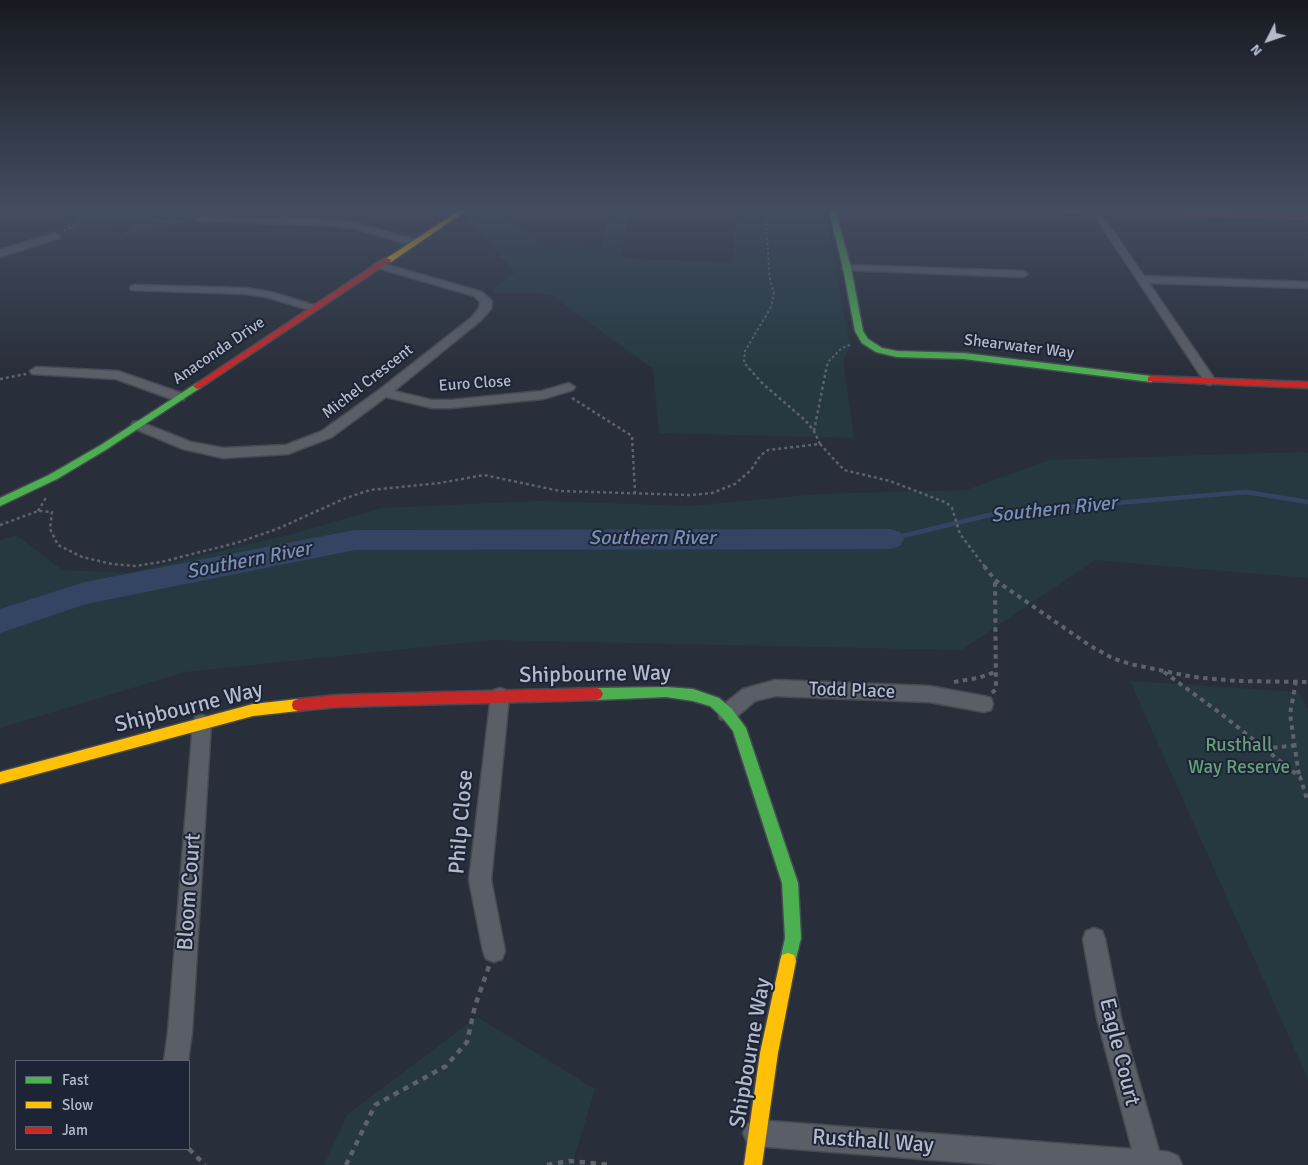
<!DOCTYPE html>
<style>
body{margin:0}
#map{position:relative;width:1308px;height:1165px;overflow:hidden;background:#292f3a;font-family:Signika,sans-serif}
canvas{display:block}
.legend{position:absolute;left:15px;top:1060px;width:175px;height:90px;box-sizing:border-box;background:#1c2435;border:1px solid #586071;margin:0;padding:6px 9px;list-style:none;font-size:15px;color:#b3baca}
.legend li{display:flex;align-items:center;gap:10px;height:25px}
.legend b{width:25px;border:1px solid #586071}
.north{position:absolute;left:1243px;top:15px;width:50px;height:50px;-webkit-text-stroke:4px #1c2435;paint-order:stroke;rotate:229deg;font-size:14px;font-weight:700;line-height:20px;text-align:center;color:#b3baca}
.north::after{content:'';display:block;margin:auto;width:18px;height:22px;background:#b3baca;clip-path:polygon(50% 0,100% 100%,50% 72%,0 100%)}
</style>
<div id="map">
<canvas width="1308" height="1165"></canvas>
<ul class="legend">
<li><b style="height:6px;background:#4caf50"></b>Fast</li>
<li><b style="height:6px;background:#ffc107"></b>Slow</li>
<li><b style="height:6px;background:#c62828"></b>Jam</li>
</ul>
<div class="north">N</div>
</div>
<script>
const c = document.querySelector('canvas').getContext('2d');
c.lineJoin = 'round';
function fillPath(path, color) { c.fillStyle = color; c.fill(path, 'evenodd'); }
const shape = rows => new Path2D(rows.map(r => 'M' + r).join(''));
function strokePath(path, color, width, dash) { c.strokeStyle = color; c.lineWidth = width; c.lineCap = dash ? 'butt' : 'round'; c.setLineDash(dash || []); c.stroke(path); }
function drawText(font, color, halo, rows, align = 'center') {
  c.font = font + ' Signika,sans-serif'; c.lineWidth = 4; c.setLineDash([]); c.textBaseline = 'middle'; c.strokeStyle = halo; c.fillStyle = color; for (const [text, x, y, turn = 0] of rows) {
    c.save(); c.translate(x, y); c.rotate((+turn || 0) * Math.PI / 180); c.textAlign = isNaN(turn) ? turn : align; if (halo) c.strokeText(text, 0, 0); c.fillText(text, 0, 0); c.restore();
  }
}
fillPath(shape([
 [77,210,171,210,191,215,185,219,184,223,120,237,133,224,71,230,66,227],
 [497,210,549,249,566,244,601,249,610,210,630,210,621,258,732,263,737,210,825,210,850,347,843,361,854,438,659,433,653,369,550,294,496,293,492,291,515,272,467,220],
 [1301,452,1308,453,1308,578,1095,560,961,650,491,640,185,672,0,728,0,540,16,535,62,570,129,573,292,534,382,508,540,501,691,506,819,494,966,490,1050,460],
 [1130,681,1298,692,1308,709,1308,1079],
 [477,1017,595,1089,572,1165,324,1165,347,1115]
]), '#263940');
strokePath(shape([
 [890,539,998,513,1246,492,1308,502]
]), '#344564', 4.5);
fillPath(shape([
 [890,529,900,532,904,539,900,546,890,549,355,550,86,604,0,633,0,609,85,582,355,530,890,529]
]), '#344564');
const street = shape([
 [1091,210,1099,210,1144,276,1308,282,1308,288,1149,283,1216,381,1210,385,1206,384,1091,210],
 [202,216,337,220,356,223,416,240,417,242,412,245,352,228,337,226,199,221,197,219,202,216],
 [55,233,60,236,59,238,0,257,0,250,55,233],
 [378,262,482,292,492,301,491,309,480,321,394,391,432,400,451,400,542,391,569,383,575,387,573,390,543,399,451,408,432,408,386,397,332,437,288,454,223,458,183,449,133,428,131,425,133,422,138,421,191,442,223,448,286,445,322,431,379,390,472,317,479,308,480,302,474,296,374,267,373,265,378,262],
 [847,265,1023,271,1028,274,1023,277,843,270,842,268,843,266,847,265],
 [135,285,246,288,271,292,317,306,319,308,313,311,266,297,246,294,131,290,130,288,131,286,135,285],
 [36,367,118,371,184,394,185,397,184,400,174,400,116,379,32,374,30,371,36,367],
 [775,680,929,686,984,696,991,698,993,704,991,710,984,712,929,702,775,696,755,701,734,719,727,721,720,719,718,713,720,707,743,689,775,680],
 [500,688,506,690,509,696,491,880,505,951,502,959,494,962,486,959,483,951,469,880,491,696,494,690,500,688],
 [202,715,209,717,211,723,192,1032,188,1061,164,1061,168,1032,193,723,195,717,202,715],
 [1094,928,1102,931,1105,939,1121,1018,1159,1151,1169,1152,1178,1156,1182,1165,998,1165,756,1146,747,1142,743,1133,747,1124,756,1120,1132,1149,1097,1018,1083,939,1086,931,1094,928]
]);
const fast = shape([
 [829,210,835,210,851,268,863,331,868,339,882,348,897,351,964,353,1151,376,1155,379,1151,382,964,359,897,357,876,352,862,343,855,331,843,268,829,210],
 [197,383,200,384,200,388,107,449,57,479,0,506,0,498,49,475,101,445,197,383],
 [666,687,693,689,719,698,732,709,746,728,798,883,801,938,794,967,788,969,782,967,780,961,785,938,782,883,733,731,722,717,710,706,693,701,666,697,597,700,593,698,591,694,593,690,597,688,666,687]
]);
const slow = shape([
 [460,210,467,210,391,262,384,260,460,210],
 [298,699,303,701,304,705,303,709,298,711,253,716,0,784,0,772,253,704,298,699],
 [788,953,794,955,796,961,778,1053,762,1165,744,1165,760,1053,780,961,782,955,788,953]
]);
const jam = shape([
 [1052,210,1116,210,1308,215,1308,219,1055,212,1052,210],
 [385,258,392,260,200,388,197,389,193,386,385,258],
 [1151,376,1308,382,1308,388,1148,381,1148,377,1151,376],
 [597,688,601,690,603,694,601,698,597,700,337,707,298,711,293,709,292,705,293,701,298,699,337,695,597,688]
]);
strokePath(street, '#464a52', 3);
strokePath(fast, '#464a52', 3);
strokePath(slow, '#464a52', 3);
strokePath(jam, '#464a52', 3);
strokePath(shape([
 [135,210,155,220,175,223,191,220],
 [474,216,495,210],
 [64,231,100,210],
 [747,366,744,362,745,351,771,307,774,293,770,280,765,210],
 [827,366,828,362,842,348,852,344]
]), '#5d626b', 2, [2.5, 2.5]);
strokePath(shape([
 [0,379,26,374],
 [572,398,632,436,635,492],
 [814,431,827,365],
 [820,444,844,470,890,481,947,503,952,508,960,534,985,567],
 [38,511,47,496],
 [0,525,38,511,52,512,50,529,58,545,82,557,112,564,135,566,161,562,236,543,277,529,346,498,370,490,440,483,484,475,560,491,690,495,712,493,735,484,751,470,760,456,768,450,820,444,814,431,805,420,763,384,746,365]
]), '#5d626b', 2.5, [3, 3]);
strokePath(shape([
 [984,566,995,580,1089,645,1112,658,1130,664,1193,677,1237,681,1308,682],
 [1164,672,1220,713,1300,777,1308,802],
 [1296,681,1290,714,1299,776],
 [954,682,978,678,995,672],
 [992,693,996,689,995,581],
 [1264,749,1296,745]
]), '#5d626b', 4, [4.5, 4.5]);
strokePath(shape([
 [189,1149,205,1165],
 [346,1165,375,1105,446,1066,467,1042,475,1006,489,966],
 [547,1165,569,1161,611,1165]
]), '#5d626b', 4.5, [5.5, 5.5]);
fillPath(street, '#5a5e67');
fillPath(fast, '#4caf50');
fillPath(slow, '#ffc107');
fillPath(jam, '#c62828');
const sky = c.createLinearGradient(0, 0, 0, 373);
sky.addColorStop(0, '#171a20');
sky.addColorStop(0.56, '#434d60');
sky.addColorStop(1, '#434d6000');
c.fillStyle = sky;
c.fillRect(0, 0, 1308, 373);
drawText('16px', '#b3baca', '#1c2435', [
 ["Shearwater Way",1019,347,7],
 ["Anaconda Drive",219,351,-34],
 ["Michel Crescent",368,382,-38],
 ["Euro Close",475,384,-4]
]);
drawText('19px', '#b3baca', '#1c2435', [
 ["Todd Place",852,691,2]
]);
drawText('19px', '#699d79', '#1c2435', [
 ["Rusthall",1239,746],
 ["Way Reserve",1239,768]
]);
drawText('italic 20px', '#798eb4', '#1c2435', [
 ["Southern River",1054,510,-6],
 ["Southern River",652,539],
 ["Southern River",249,561,-11]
]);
drawText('22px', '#b3baca', '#1c2435', [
 ["Shipbourne Way",595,675,-1],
 ["Shipbourne Way",189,708,-14],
 ["Philp Close",462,822,-85],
 ["Bloom Court",190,892,-86],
 ["Eagle Court",1119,1052,76],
 ["Shipbourne Way",751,1053,-80],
 ["Rusthall Way",873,1142,4]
]);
</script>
